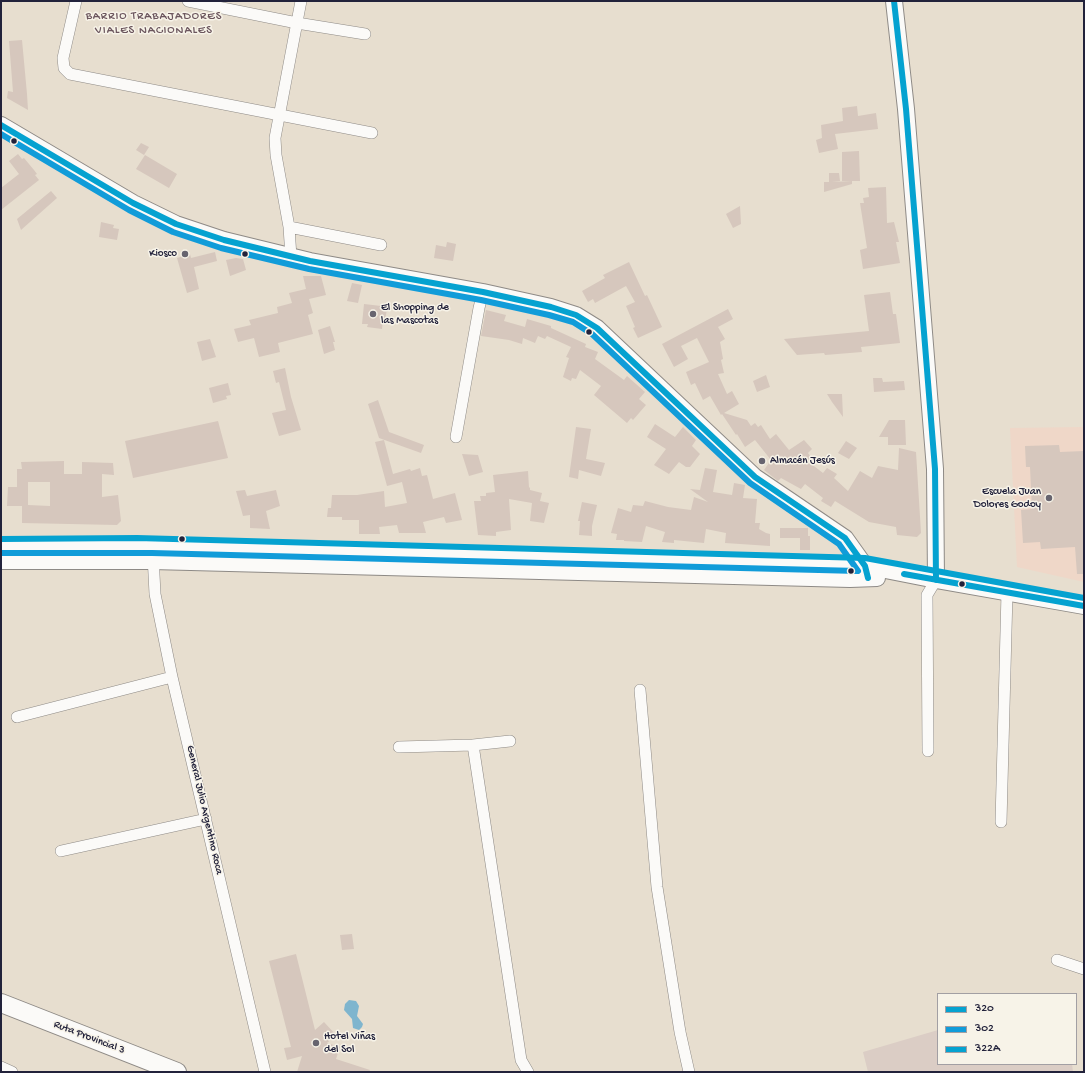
<!DOCTYPE html>
<meta charset="utf-8">
<style>
body{margin:0}
#map{position:relative;width:1085px;height:1073px;overflow:hidden;background:#e7decf;font-family:"Gochi Hand",sans-serif}
canvas{display:block}
.frame{position:absolute;inset:0;border:2px solid #22223b;pointer-events:none}
.legend{position:absolute;left:937px;top:993px;width:140px;height:72px;box-sizing:border-box;background:#f7f3e8;border:1px solid #a29fa3;margin:0;padding:5px 7px;list-style:none;font-size:12px;color:#22223b}
.legend li{display:flex;align-items:center;gap:8px;height:20px}
.legend b{width:20px;border:1px solid #a29fa3}
</style>
<div id="map">
<canvas width="1085" height="1073"></canvas>
<div class="frame"></div>
<ul class="legend">
<li><b style="height:5px;background:#05a2d0"></b>320</li>
<li><b style="height:5px;background:#119cd9"></b>302</li>
<li><b style="height:5px;background:#05a2d0"></b>322A</li>
</ul>
</div>
<script>
const c = document.querySelector('canvas').getContext('2d');
c.lineJoin = 'round';
function fillPath(path, color) { c.fillStyle = color; c.fill(path, 'evenodd'); }
const shape = rows => new Path2D(rows.map(r => 'M' + r).join(''));
function strokePath(path, color, width, dash) { c.strokeStyle = color; c.lineWidth = width; c.lineCap = dash ? 'butt' : 'round'; c.setLineDash(dash || []); c.stroke(path); }
function drawText(font, color, halo, rows, align = 'center') {
  c.font = font + ' "Gochi Hand",sans-serif'; c.lineWidth = 3; c.setLineDash([]); c.textBaseline = 'middle'; c.strokeStyle = halo; c.fillStyle = color; for (const [text, x, y, turn = 0] of rows) {
    c.save(); c.translate(x, y); c.rotate((+turn || 0) * Math.PI / 180); c.textAlign = isNaN(turn) ? turn : align; if (halo) c.strokeText(text, 0, 0); c.fillText(text, 0, 0); c.restore();
  }
}
fillPath(shape([
 [1084,427,1084,582,1017,567,1010,428]
]), '#efd7c8');
fillPath(shape([
 [938,1030,938,1064,1072,1064,1073,1072,868,1072,863,1052]
]), '#dbcdc5');
fillPath(shape([
 [349,1000,356,1001,359,1006,357,1016,363,1024,362,1027,359,1030,353,1028,352,1019,344,1010,345,1004]
]), '#7fb5ce');
fillPath(shape([
 [22,40,27,94,28,110,7,98,8,91,13,92,9,41],
 [857,106,858,116,876,113,878,129,835,134,838,149,819,153,816,140,822,138,821,125,843,121,842,108],
 [141,143,149,147,144,155,136,150],
 [859,151,860,181,842,181,842,152],
 [18,154,22,159,24,158,34,170,37,174,35,175,39,180,1,210,1,188,19,174,9,161],
 [145,155,177,174,169,188,136,169],
 [829,173,839,173,840,181,832,182,852,181,852,184,824,192,824,182,829,182],
 [886,187,887,223,894,222,899,242,896,242,900,263,863,269,860,250,867,248,860,203,864,203,863,198,869,197,868,188],
 [51,191,57,198,21,230,17,219],
 [740,206,741,224,733,228,726,214],
 [101,222,114,225,113,228,119,229,117,240,99,237],
 [447,242,456,244,453,261,434,258,436,245,446,247],
 [215,252,217,261,194,267,199,289,187,293,177,258,190,254,191,258],
 [236,258,243,259,246,270,230,276,226,260],
 [629,262,645,296,647,295,662,327,638,338,633,328,635,327,626,306,635,302,626,286,595,303,593,299,588,302,582,291,605,278,603,275],
 [303,276,321,276,326,295,309,299,313,313,308,315,313,334,278,343,280,352,259,357,254,338,238,342,234,329,251,325,249,320,278,313,277,307,292,303,289,293,306,289],
 [352,283,362,285,358,303,347,301],
 [890,292,893,314,896,314,900,343,861,347,862,352,825,355,824,353,797,355,784,339,869,331,864,295],
 [364,304,381,306,380,309,387,310,385,319,383,319,382,329,367,327,368,324,362,324],
 [728,309,733,319,718,327,725,339,720,342,723,359,721,360,724,373,718,374,727,394,732,391,739,404,724,413,747,420,751,426,755,423,758,427,761,425,770,439,776,434,789,450,804,440,812,449,808,453,812,459,810,463,823,473,827,468,837,474,834,478,848,491,860,471,872,478,878,466,898,470,899,448,916,452,921,533,917,537,897,535,896,527,869,522,835,501,831,507,821,501,823,498,805,484,801,489,781,478,778,481,764,470,771,460,755,440,745,447,737,434,736,435,722,414,721,415,710,396,703,400,695,383,691,385,686,372,709,362,697,338,681,346,688,359,674,367,662,344],
 [486,310,506,315,504,321,525,327,527,319,551,326,551,328,586,344,585,347,598,352,595,359,624,380,627,376,645,392,639,399,646,405,633,420,631,418,627,423,594,395,601,386,580,370,576,379,572,378,571,381,563,377,569,358,566,357,571,347,547,336,545,339,538,336,535,343,523,338,522,344,509,340,481,336],
 [330,326,335,342,333,342,335,350,324,354,318,330],
 [210,339,216,357,202,361,197,342],
 [285,368,291,397,301,430,279,436,272,413,286,410,279,382,276,383,273,371],
 [766,375,770,387,757,392,753,381],
 [873,378,882,378,883,382,904,381,905,390,874,392],
 [228,383,231,395,226,396,227,399,213,403,209,388],
 [827,394,842,394,843,417,832,402],
 [378,400,389,432,424,445,421,453,379,438,368,404],
 [889,420,905,420,906,445,888,445,888,437,879,437],
 [218,421,228,458,133,478,125,441],
 [655,424,675,437,683,427,696,440,692,446,700,454,690,467,686,467,679,462,669,474,654,465,666,449,647,437],
 [576,427,591,429,586,459,605,463,601,476,579,470,578,479,569,477],
 [384,440,393,474,410,469,411,471,420,468,422,476,427,475,433,499,455,493,462,520,446,523,444,517,423,522,426,533,399,533,397,525,379,527,380,534,359,534,359,520,342,520,342,517,327,517,328,508,331,508,332,495,357,495,384,491,385,507,407,503,402,482,387,486,375,442],
 [846,441,857,448,849,459,838,453],
 [1059,445,1060,452,1084,451,1084,574,1077,574,1075,547,1041,549,1040,542,1023,543,1021,510,1032,509,1030,467,1026,467,1025,446],
 [462,454,478,455,483,472,469,476],
 [64,461,64,474,82,474,82,462,113,463,114,475,102,474,102,497,118,495,121,521,117,525,22,523,22,506,7,506,8,487,17,487,17,469,22,469,21,462],
 [28,482,50,482,50,506,28,505],
 [705,468,717,470,713,492,732,495,734,483,745,485,743,498,757,499,755,523,760,523,759,529,766,533,770,534,770,546,725,543,726,533,706,529,704,543,674,540,674,543,662,542,665,532,646,526,642,542,624,541,624,540,616,540,617,534,611,533,618,508,631,512,633,505,643,506,645,501,668,507,691,510,694,497,708,502,690,489,700,490],
 [528,471,529,488,530,487,530,490,542,493,540,501,549,503,544,523,530,521,532,503,509,499,511,530,496,532,496,536,478,535,474,501,481,501,480,496,486,496,486,493,495,492,493,475],
 [245,490,247,496,276,490,280,506,266,511,270,529,250,528,250,515,243,516,236,491],
 [582,502,597,505,592,526,592,536,579,535,580,521,578,521],
 [780,528,808,528,808,536,810,536,810,550,800,550,800,538,780,538],
 [352,934,354,949,342,950,340,935],
 [296,954,315,1030,324,1022,336,1035,327,1043,340,1047,336,1059,370,1070,369,1072,297,1072,302,1056,287,1060,284,1048,291,1047,269,961]
]), '#d6c7bd');
const street = shape([
 [76,1,63,58,64,68,70,74,372,133],
 [188,1,297,23,365,34],
 [289,227,381,245],
 [291,257,289,227,276,155,275,138,301,1],
 [456,437,479,308,483,292],
 [153,555,155,594,172,677,265,1072],
 [640,690,657,887,680,1032,689,1072],
 [17,717,172,677],
 [473,745,521,1060,528,1072],
 [399,747,473,745,510,741],
 [928,751,927,595,936,580],
 [1001,822,1007,593],
 [61,851,206,819],
 [1057,960,1084,969],
 [1,1067,12,1072]
]);
const secondary = shape([
 [894,1,906,109,935,469,936,580],
 [1,125,133,203,176,224,224,240,310,261,483,292,551,307,576,315,597,328,755,477,845,538,865,566,868,578],
 [1,547,137,546,182,548,865,566,936,580,1084,606],
 [1,561,152,561,850,579,877,578]
]);
const primary = shape([
 [1,1003,177,1072]
]);
strokePath(street, '#8e8a86', 12);
strokePath(secondary, '#8e8a86', 18);
strokePath(primary, '#8e8a86', 20);
strokePath(street, '#fbfaf8', 11);
strokePath(secondary, '#fbfaf8', 16);
strokePath(primary, '#fbfaf8', 18);
strokePath(shape([
 [894,1,906,109,935,469,936,580],
 [1,125,133,203,176,224,224,240,310,261,483,292,551,307,576,315,597,328,755,477,845,538,865,566,868,578],
 [904,574,1084,606]
]), '#05a2d0', 6);
strokePath(shape([
 [1,134,129,210,173,232,221,248,309,269,481,300,549,315,573,322,592,334,750,483,839,544,858,571,152,553,1,553]
]), '#119cd9', 6);
strokePath(shape([
 [1,539,137,538,865,558,1084,598]
]), '#05a2d0', 6);
for (const [x, y, r, color] of [
 [14,141,3.5,"#22223b"],
 [185,254,4,"#67646f"],
 [245,254,3.5,"#22223b"],
 [373,314,4,"#67646f"],
 [589,332,3.5,"#22223b"],
 [762,461,4,"#67646f"],
 [1049,498,4,"#67646f"],
 [182,539,3.5,"#22223b"],
 [851,571,3.5,"#22223b"],
 [962,584,3.5,"#22223b"],
 [316,1043,4,"#67646f"]
]) { const dot = new Path2D(); dot.arc(x, y, r, 0, 2 * Math.PI); c.fillStyle = color; c.fill(dot); strokePath(dot, '#f7f3e8', 1.5); }
drawText('11px', '#22223b', '#f7f3e8', [
 ["Kiosco",177,254,"right"],
 ["El Shopping de",381,308],
 ["las Mascotas",381,321],
 ["Almacén Jesús",770,461],
 ["Escuela Juan",1041,492,"right"],
 ["Dolores Godoy",1041,505,"right"],
 ["Hotel Viñas",324,1037],
 ["del Sol",324,1050]
], 'left');
drawText('11px', '#22223b', '#f7f3e8', [
 ["General Julio Argentino Roca",204,810,77],
 ["Ruta Provincial 3",89,1038,21]
]);
c.letterSpacing = '1px';
drawText('12px', '#6b555d', '#f7f3e8', [
 ["BARRIO TRABAJADORES",154,17],
 ["VIALES NACIONALES",154,31]
]);
c.letterSpacing = '0px';
</script>
